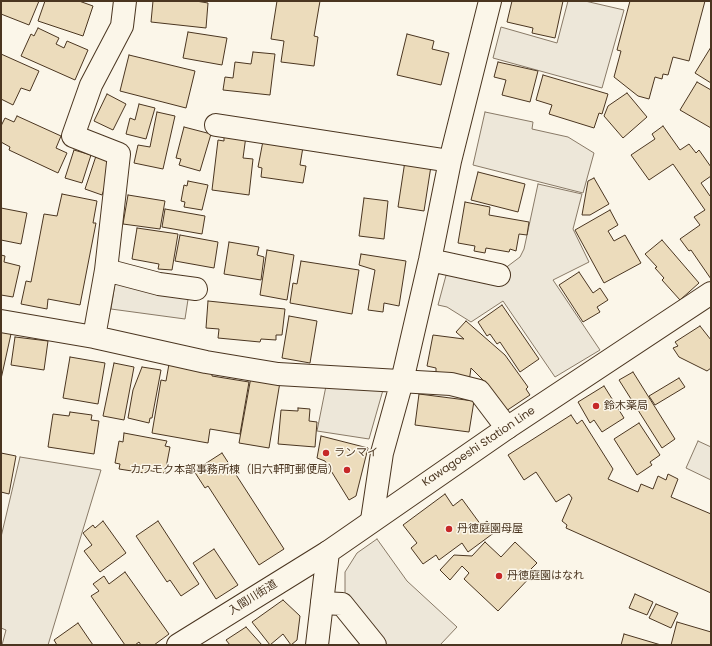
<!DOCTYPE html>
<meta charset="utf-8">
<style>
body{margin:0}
#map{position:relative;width:712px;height:646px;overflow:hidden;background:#fbf6e9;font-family:Poppins,sans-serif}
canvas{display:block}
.frame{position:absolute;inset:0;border:2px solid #4a3520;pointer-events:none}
</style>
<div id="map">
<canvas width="712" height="646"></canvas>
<div class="frame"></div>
</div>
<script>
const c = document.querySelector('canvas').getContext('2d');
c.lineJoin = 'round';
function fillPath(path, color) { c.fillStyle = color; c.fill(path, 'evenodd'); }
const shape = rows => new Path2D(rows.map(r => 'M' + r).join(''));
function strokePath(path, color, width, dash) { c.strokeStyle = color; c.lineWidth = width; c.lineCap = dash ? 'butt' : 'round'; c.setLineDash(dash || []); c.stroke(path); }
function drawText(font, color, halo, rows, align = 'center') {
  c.font = font + ' Poppins,"Noto Sans JP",sans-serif'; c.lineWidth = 3; c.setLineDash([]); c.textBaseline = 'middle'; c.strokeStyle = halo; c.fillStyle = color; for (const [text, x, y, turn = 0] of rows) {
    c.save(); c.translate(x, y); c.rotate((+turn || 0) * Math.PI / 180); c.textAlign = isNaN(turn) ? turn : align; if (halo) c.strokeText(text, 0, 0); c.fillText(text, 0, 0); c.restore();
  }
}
const parking = shape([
 [568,1,585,1,624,10,602,88,493,58,501,27,557,43,568,1],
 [485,112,533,122,532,129,568,137,594,153,583,193,473,165,485,112],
 [538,184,582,194,573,229,589,262,553,280,600,350,555,377,503,301,471,322,447,307,438,305,448,268,504,269,520,257,524,249,538,184],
 [115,283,189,293,185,319,111,309,115,283],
 [326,386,383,390,369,439,317,431,326,386],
 [698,441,711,447,711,480,686,468,698,441],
 [20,457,101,470,48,645,2,645,6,630,1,628,1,537,20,457],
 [377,539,407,581,457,627,440,645,382,645,345,599,345,572,357,553,377,539]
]);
fillPath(parking, '#ede7d9');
strokePath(parking, '#887966', 1);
const building = shape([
 [1,1,39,1,29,25,1,14,1,1],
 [45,1,79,1,93,6,83,36,38,21,45,1],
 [153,1,196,1,208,3,206,28,151,22,153,1],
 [277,1,320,1,314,36,318,37,314,66,281,62,284,41,271,39,277,1],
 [512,1,563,1,555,38,532,33,533,28,507,22,512,1],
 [630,1,705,1,689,61,673,57,668,75,663,74,662,79,655,77,649,99,638,96,614,77,621,51,617,50,630,1],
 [38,28,59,38,56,44,64,48,67,41,88,50,75,80,21,56,31,34,34,36,38,28],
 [188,32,227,38,222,65,183,58,188,32],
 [407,34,434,41,432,49,449,53,441,85,397,75,407,34],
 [711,47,711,83,695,73,711,47],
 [253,52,275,54,270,95,223,90,225,77,233,78,235,62,251,64,253,52],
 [1,54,39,71,30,91,21,88,13,105,1,99,1,54],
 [129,55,195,71,186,108,120,91,129,55],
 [498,62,538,71,530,102,502,95,506,80,494,77,498,62],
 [543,75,608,94,602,114,599,113,594,128,549,114,552,105,536,100,543,75],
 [697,82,711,90,711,128,680,110,697,82],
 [627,93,647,117,623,138,604,116,608,106,627,93],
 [107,94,126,104,113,130,94,121,107,94],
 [139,104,155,108,146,139,126,134,130,118,135,120,139,104],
 [157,112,175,116,163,169,134,163,138,145,150,147,157,112],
 [17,116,61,136,56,148,67,153,58,173,9,150,10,147,1,142,1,126,5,118,14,122,17,116],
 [663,126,680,150,689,144,696,153,699,150,711,167,711,176,701,183,710,196,711,195,711,279,691,250,689,251,680,239,700,225,694,217,705,210,673,164,649,180,631,155,655,139,652,134,663,126],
 [184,127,211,134,200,171,179,165,181,159,176,158,184,127],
 [224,134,246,136,243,158,253,159,249,195,212,190,218,140,224,141,224,134],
 [263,141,303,147,300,165,306,166,303,183,261,177,262,168,258,167,263,141],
 [74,150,91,155,82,183,65,178,74,150],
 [96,156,114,162,102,195,85,189,96,156],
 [405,161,431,166,424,211,398,207,405,161],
 [478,172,525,184,518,212,471,200,478,172],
 [594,178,609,204,590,215,582,215,588,181,594,178],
 [188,181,208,185,202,210,184,207,185,202,181,201,184,185,187,186,188,181],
 [62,194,97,201,93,223,96,223,80,305,48,299,47,309,21,304,26,281,31,282,44,214,57,216,62,194],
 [128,195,165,201,160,229,123,224,128,195],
 [364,198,388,201,384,239,359,236,364,198],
 [465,202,490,207,489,215,529,222,527,235,519,234,516,251,510,249,509,252,486,248,485,253,474,251,475,246,458,243,465,202],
 [1,208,27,213,21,244,1,240,1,208],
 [165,209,205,216,202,234,162,227,165,209],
 [610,210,618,225,608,231,614,241,625,235,641,263,604,283,575,230,610,210],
 [137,228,178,234,172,270,158,269,159,264,132,259,137,228],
 [180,235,218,242,214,268,175,261,180,235],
 [662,240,699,283,680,300,662,280,664,278,655,268,657,267,645,254,662,240],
 [229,242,259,247,257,255,264,257,261,280,224,274,229,242],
 [267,250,294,255,287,300,260,295,267,250],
 [361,254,406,261,399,306,384,303,383,312,368,310,375,270,359,265,361,254],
 [1,255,5,256,4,262,20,266,13,297,1,295,1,255],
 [301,261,359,270,352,314,290,303,293,283,297,284,301,261],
 [579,272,593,293,600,288,608,300,597,307,600,312,583,322,559,285,579,272],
 [208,301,285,309,282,335,276,335,276,340,261,339,260,342,218,338,219,329,206,328,208,301],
 [502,305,539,359,520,372,500,342,497,344,490,334,487,336,478,322,502,305],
 [289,316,317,321,310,363,282,358,289,316],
 [466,321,505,355,528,387,526,389,530,395,506,411,489,386,471,368,469,382,436,379,436,368,427,366,433,335,464,339,456,332,466,321],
 [700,326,711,340,711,368,707,371,679,357,673,348,678,346,675,342,700,326],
 [1,331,11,334,1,379,1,331],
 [15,337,48,341,44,370,11,365,15,337],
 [70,357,105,363,98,404,63,398,70,357],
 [114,363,134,367,124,420,103,416,114,363],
 [169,364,212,371,212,376,249,382,240,434,210,429,208,443,152,433,161,380,166,381,169,364],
 [142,367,161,370,152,418,150,418,149,423,128,418,133,390,142,367],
 [633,372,675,439,662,448,619,380,633,372],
 [251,377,280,382,269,448,239,443,251,377],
 [679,378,685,387,655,405,649,396,679,378],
 [604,386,624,418,602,432,594,420,590,423,578,402,604,386],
 [419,394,474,401,469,432,415,425,419,394],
 [298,408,310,409,309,421,317,422,315,447,278,444,281,410,298,411,298,408],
 [70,412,92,415,91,420,99,421,94,454,48,447,53,414,69,416,70,412],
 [571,415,577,424,582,420,613,469,608,479,638,492,641,484,653,489,658,476,666,480,668,474,678,479,671,497,711,514,711,593,566,528,567,525,562,521,572,498,569,494,556,502,536,472,524,480,508,455,571,415],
 [639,423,660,455,650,462,652,465,637,475,614,439,639,423],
 [124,433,167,441,165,446,170,447,165,473,146,470,145,473,119,469,120,464,115,463,119,441,123,442,124,433],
 [321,436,368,448,356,496,349,500,325,461,317,458,321,436],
 [1,453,16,456,9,494,1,492,1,453],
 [222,453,284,549,259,565,208,486,205,488,194,471,222,453],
 [445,494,453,506,462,499,481,525,487,521,495,532,468,552,462,543,439,560,436,555,423,564,411,548,417,543,403,525,445,494],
 [103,521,126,553,100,572,84,551,92,545,83,533,93,525,95,528,103,521],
 [158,521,199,584,181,596,170,580,167,582,136,536,158,521],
 [485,542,501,557,515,542,537,563,531,569,535,572,498,611,464,579,469,573,462,566,450,580,440,570,454,555,472,556,485,542],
 [214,549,238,585,216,599,193,563,214,549],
 [125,572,169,634,154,645,141,645,139,642,135,645,125,645,91,596,99,591,93,584,104,576,109,584,125,572],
 [635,594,653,602,647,615,629,608,635,594],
 [283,600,300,616,297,640,291,645,283,634,270,645,252,622,283,600],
 [656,604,678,613,671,628,649,618,656,604],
 [677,622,711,632,711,645,671,645,677,622],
 [78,623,93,645,57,645,54,640,78,623],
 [246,627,262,645,230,645,226,640,246,627],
 [624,634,661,645,621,645,624,634]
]);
fillPath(building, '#ecdcbc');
strokePath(building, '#4a3520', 1);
const minor = shape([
 [216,125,450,161],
 [430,260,499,275],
 [106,270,159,284,196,289],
 [1,321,94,337,206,362,278,374,451,384,479,391,507,428],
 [94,337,106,270,119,154,73,136,91,85,122,26,125,1],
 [372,520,382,453,402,381,430,260,450,161,490,1],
 [322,603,342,604,375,645],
 [178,645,328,552]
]);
const major = shape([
 [317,645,328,552,507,428,711,293]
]);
strokePath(minor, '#4a3520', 24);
strokePath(major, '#4a3520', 24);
strokePath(minor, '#fbf6e9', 22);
strokePath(major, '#fbf6e9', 22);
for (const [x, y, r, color] of [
 [596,406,4,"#c62828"],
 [326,453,4,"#c62828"],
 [347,470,4,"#c62828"],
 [449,529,4,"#c62828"],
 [499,576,4,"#c62828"]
]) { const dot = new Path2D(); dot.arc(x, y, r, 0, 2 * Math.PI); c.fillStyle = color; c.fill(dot); strokePath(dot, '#fbf6e9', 1.5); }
drawText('11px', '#4a3520', '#fbf6e9', [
 ["鈴木薬局",604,406],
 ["ランマイ",334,453],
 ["カワモク本部事務所棟（旧六軒町郵便局）",339,470,"right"],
 ["丹徳庭園母屋",457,529],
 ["丹徳庭園はなれ",507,576]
], 'left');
drawText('11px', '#4a3520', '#fbf6e9', [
 ["Kawagoeshi Station Line",479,447,-34],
 ["入間川街道",253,598,-32]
]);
</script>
